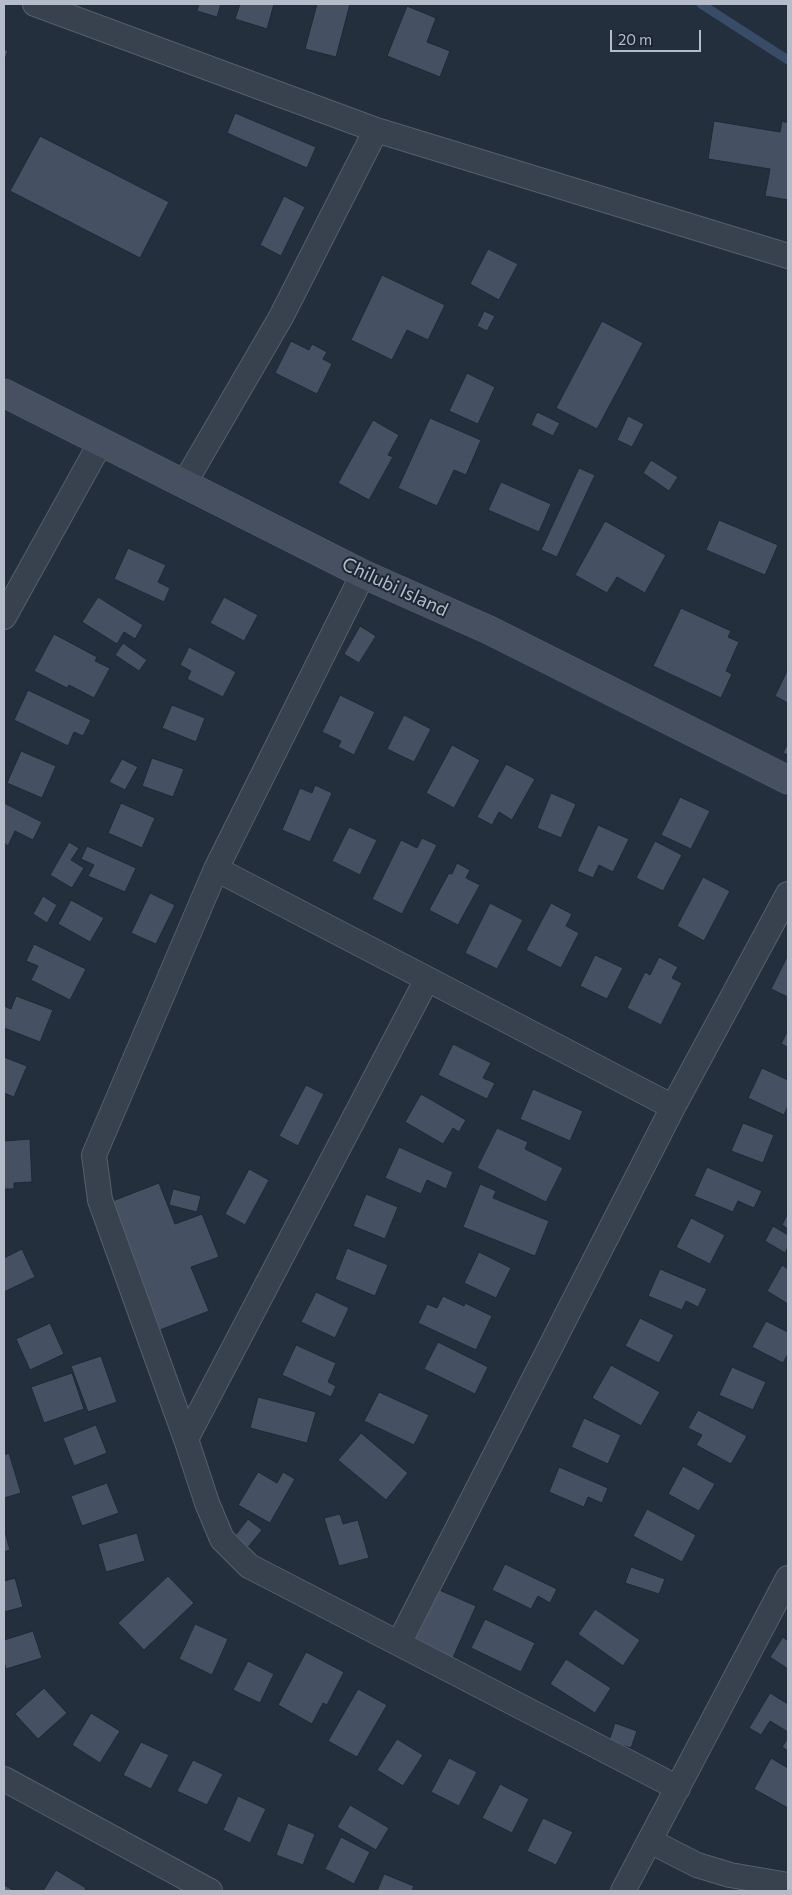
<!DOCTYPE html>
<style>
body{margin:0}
#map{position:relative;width:792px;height:1895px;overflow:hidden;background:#242f3e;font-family:Commissioner,sans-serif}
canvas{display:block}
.frame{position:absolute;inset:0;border:5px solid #b4bcc9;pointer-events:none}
.scale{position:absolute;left:610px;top:30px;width:91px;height:22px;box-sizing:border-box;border:2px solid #b4bcc9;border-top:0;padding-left:6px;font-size:15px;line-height:18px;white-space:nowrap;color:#b4bcc9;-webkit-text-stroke:4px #1d2633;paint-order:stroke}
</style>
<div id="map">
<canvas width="792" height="1895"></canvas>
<div class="frame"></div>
<div class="scale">20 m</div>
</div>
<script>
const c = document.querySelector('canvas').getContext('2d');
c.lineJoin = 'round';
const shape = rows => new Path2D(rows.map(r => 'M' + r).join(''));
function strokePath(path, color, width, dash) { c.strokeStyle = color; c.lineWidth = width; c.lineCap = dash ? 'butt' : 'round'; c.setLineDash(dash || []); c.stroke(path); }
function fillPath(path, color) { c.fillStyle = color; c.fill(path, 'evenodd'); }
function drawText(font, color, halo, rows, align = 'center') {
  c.font = font + ' Commissioner,sans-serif'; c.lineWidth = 4; c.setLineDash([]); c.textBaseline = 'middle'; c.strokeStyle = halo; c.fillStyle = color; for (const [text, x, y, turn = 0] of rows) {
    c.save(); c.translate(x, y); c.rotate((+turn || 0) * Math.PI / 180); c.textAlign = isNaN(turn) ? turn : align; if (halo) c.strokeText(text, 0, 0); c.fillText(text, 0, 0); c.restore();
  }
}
strokePath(shape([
 [701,4,788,60]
]), '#394c67', 9);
const building = shape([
 [199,4,221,4,217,17,197,11,199,4],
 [240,4,274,4,267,29,235,19,240,4],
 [317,4,350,4,336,57,305,49,317,4],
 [407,6,436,18,427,42,450,51,440,77,387,56,407,6],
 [4,49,8,51,4,61,4,49],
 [235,113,316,147,307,168,227,133,235,113],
 [714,121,780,132,782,121,788,123,788,200,765,196,770,169,708,159,714,121],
 [40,136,169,202,140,258,10,191,40,136],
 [284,196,305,207,281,256,260,245,284,196],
 [488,249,518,264,499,300,470,284,488,249],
 [382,275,445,305,428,340,407,330,392,360,351,340,382,275],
 [484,311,495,316,487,331,477,326,484,311],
 [602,321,643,343,597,429,556,408,602,321],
 [291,341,309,350,312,344,327,352,323,359,332,364,317,394,275,373,291,341],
 [467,373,495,387,478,424,449,411,467,373],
 [537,412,560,423,553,436,531,425,537,412],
 [628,416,644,424,632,447,617,440,628,416],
 [430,418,481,440,466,475,454,470,437,506,398,488,430,418],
 [373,420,399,435,388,455,393,457,369,500,338,483,373,420],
 [651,460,678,477,669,491,643,473,651,460],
 [579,468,595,475,557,557,541,550,579,468],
 [501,482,551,504,539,532,488,510,501,482],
 [719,520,778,545,765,575,706,550,719,520],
 [605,521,666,555,645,593,617,577,607,593,575,575,605,521],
 [128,548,166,565,158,582,170,588,164,602,114,579,128,548],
 [98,597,143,625,135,639,124,632,117,644,82,622,98,597],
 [224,597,258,615,244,641,210,623,224,597],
 [681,608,731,631,728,637,739,642,726,671,732,674,721,698,653,666,681,608],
 [360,626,376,636,359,663,344,654,360,626],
 [54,634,97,657,95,661,110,668,94,698,69,685,67,688,34,671,54,634],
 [123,643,147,660,139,671,115,655,123,643],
 [189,647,236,672,223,697,187,679,191,671,180,665,189,647],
 [788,669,788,703,775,696,788,669],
 [28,690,91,720,83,736,74,732,68,746,14,720,28,690],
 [340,695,375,712,354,755,338,747,341,741,322,732,340,695],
 [172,705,205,718,196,742,162,728,172,705],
 [404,715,431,729,414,762,387,749,404,715],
 [788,743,788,755,783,753,788,743],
 [452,745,480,760,454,808,426,793,452,745],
 [21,751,56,766,42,798,7,783,21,751],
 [152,758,184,769,173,797,142,786,152,758],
 [122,759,138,767,125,790,109,782,122,759],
 [506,764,535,779,512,820,499,812,492,825,477,817,506,764],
 [315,785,332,793,310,842,282,830,300,788,312,793,315,785],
 [551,793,576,804,561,838,537,828,551,793],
 [680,797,710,811,691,849,661,835,680,797],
 [4,803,42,822,33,840,15,831,8,846,4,843,4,803],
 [121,803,155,818,142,848,108,833,121,803],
 [598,825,629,839,613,872,599,865,593,878,577,871,598,825],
 [349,827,377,840,360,875,332,861,349,827],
 [422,838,437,845,402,914,372,899,401,840,417,848,422,838],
 [655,841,682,855,663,891,636,878,655,841],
 [69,842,79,848,71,860,84,868,72,888,50,875,69,842],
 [87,846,136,868,125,892,88,876,94,865,81,859,87,846],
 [457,863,470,870,466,878,480,885,458,925,429,910,449,873,452,874,457,863],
 [703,877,730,891,704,941,677,926,703,877],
 [150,893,175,905,156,944,131,933,150,893],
 [43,896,57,905,47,923,33,914,43,896],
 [71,900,104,918,90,942,58,924,71,900],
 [490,903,523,920,497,969,465,953,490,903],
 [551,903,572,914,566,926,579,933,561,968,526,950,551,903],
 [34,944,86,969,70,1000,31,980,38,966,26,961,34,944],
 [595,955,623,968,607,999,580,986,595,955],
 [788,955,788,997,771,989,788,955],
 [659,957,678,967,672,978,682,983,661,1025,627,1008,645,972,650,975,659,957],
 [16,996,53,1010,40,1042,4,1028,4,1006,11,1009,16,996],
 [788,1030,788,1047,781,1044,788,1030],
 [453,1044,491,1063,483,1078,495,1083,487,1099,438,1075,453,1044],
 [4,1057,27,1066,14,1097,4,1093,4,1057],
 [762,1068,788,1080,788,1106,784,1115,748,1098,762,1068],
 [306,1085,324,1094,298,1146,279,1136,306,1085],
 [533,1089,583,1111,570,1141,520,1119,533,1089],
 [421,1094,466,1120,459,1132,453,1128,443,1144,405,1122,421,1094],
 [743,1123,774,1135,763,1163,731,1151,743,1123],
 [497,1128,528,1142,525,1149,563,1168,546,1202,477,1168,497,1128],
 [30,1139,32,1182,14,1183,14,1189,4,1189,4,1141,30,1139],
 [399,1147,453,1172,446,1189,427,1180,421,1194,385,1178,399,1147],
 [707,1167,762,1191,754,1208,738,1201,733,1212,694,1196,707,1167],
 [249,1169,269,1180,245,1225,225,1214,249,1169],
 [159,1183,175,1224,202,1214,219,1257,191,1267,209,1311,160,1330,110,1202,159,1183],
 [480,1184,496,1191,493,1198,549,1221,535,1256,463,1227,480,1184],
 [173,1189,201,1196,197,1212,169,1205,173,1189],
 [366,1194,398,1207,385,1239,353,1226,366,1194],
 [788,1213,788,1229,782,1225,788,1213],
 [691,1218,725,1235,710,1264,676,1247,691,1218],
 [773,1226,788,1235,788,1247,785,1253,765,1241,773,1226],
 [347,1248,388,1265,375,1296,335,1279,347,1248],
 [22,1249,35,1277,4,1292,4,1258,22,1249],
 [479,1252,511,1268,496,1298,464,1283,479,1252],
 [782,1265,788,1269,788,1304,767,1291,782,1265],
 [660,1269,707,1289,698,1307,686,1301,682,1310,648,1296,660,1269],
 [316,1292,349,1308,335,1338,301,1322,316,1292],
 [443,1296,464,1306,465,1303,492,1316,476,1350,418,1323,427,1304,437,1308,443,1296],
 [640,1318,674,1335,659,1363,625,1346,640,1318],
 [766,1321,788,1332,788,1354,783,1363,752,1347,766,1321],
 [50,1323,64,1354,30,1370,16,1339,50,1323],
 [438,1342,488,1367,475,1394,424,1369,438,1342],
 [296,1345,336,1363,328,1382,336,1386,331,1397,282,1375,296,1345],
 [101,1356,117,1402,88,1412,71,1366,101,1356],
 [611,1365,660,1392,641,1426,592,1398,611,1365],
 [732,1367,766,1382,753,1410,719,1395,732,1367],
 [72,1373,84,1409,44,1423,31,1387,72,1373],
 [379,1392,429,1415,414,1445,364,1421,379,1392],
 [258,1397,316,1412,307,1443,250,1428,258,1397],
 [698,1410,747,1436,731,1464,696,1445,702,1435,688,1428,698,1410],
 [584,1418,621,1435,608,1464,571,1447,584,1418],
 [96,1425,107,1453,74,1466,63,1438,96,1425],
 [361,1433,408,1473,386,1500,338,1460,361,1433],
 [9,1453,21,1493,4,1498,4,1455,9,1453],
 [683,1466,715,1484,699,1511,668,1494,683,1466],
 [559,1467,608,1488,602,1503,588,1497,584,1507,549,1492,559,1467],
 [258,1472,277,1483,283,1472,295,1479,270,1523,238,1505,258,1472],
 [107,1483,119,1513,82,1526,71,1496,107,1483],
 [647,1509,696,1535,682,1562,633,1536,647,1509],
 [340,1514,343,1524,358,1520,369,1558,339,1566,324,1518,340,1514],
 [248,1519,262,1530,245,1551,231,1541,248,1519],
 [4,1528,10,1550,4,1552,4,1528],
 [137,1533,145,1561,106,1572,98,1544,137,1533],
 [505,1564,557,1589,550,1603,538,1596,531,1609,492,1590,505,1564],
 [631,1567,665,1579,659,1594,625,1583,631,1567],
 [168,1576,194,1603,144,1650,118,1623,168,1576],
 [15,1578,23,1607,4,1612,4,1581,15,1578],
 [437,1589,476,1606,451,1662,412,1645,437,1589],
 [595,1609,640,1640,623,1666,578,1634,595,1609],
 [485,1619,535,1643,521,1672,471,1648,485,1619],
 [195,1624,228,1639,212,1675,179,1659,195,1624],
 [33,1631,42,1658,6,1669,4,1662,4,1640,33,1631],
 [783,1637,788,1641,788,1669,770,1657,783,1637],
 [306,1652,344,1672,327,1705,323,1703,312,1724,278,1705,306,1652],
 [566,1659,611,1688,595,1713,550,1684,566,1659],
 [248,1661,274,1674,260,1703,233,1690,248,1661],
 [44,1688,67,1713,38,1739,15,1714,44,1688],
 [358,1689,387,1705,357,1757,328,1741,358,1689],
 [770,1693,788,1704,788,1732,770,1721,761,1735,749,1728,770,1693],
 [91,1713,120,1731,100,1763,72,1745,91,1713],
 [615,1723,637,1731,631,1748,609,1741,615,1723],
 [788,1738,788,1751,782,1747,788,1738],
 [397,1739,423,1755,403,1786,377,1770,397,1739],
 [141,1742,169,1755,151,1789,123,1775,141,1742],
 [449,1758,477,1772,459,1806,431,1792,449,1758],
 [771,1758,788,1768,788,1808,754,1789,771,1758],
 [193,1760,223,1774,207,1805,177,1791,193,1760],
 [500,1784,529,1799,512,1833,482,1818,500,1784],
 [238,1796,266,1809,250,1843,223,1830,238,1796],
 [350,1805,389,1828,376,1850,337,1827,350,1805],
 [543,1818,573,1832,556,1865,527,1851,543,1818],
 [288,1823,315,1834,303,1865,276,1855,288,1823],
 [341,1837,370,1852,354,1884,325,1869,341,1837],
 [56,1870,86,1888,84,1891,43,1891,56,1870],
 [384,1874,414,1886,412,1891,377,1891,384,1874],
 [4,1885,15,1891,4,1891,4,1885]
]);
fillPath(building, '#455162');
strokePath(building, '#1f2835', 1);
const street = shape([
 [35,4,376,130,788,256],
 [184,484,281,317,376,130],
 [363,574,216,869,94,1155,100,1200,186,1439,207,1503,222,1539,249,1566,678,1788],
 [4,617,101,442],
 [216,869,673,1107],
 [186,1439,427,979],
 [399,1643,673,1107,788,894],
 [4,1779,210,1891],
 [650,1841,697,1865,730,1875,788,1885],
 [623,1891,788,1578]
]);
const secondary = shape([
 [4,393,363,574,489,630,788,780]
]);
strokePath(street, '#565f6c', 26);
strokePath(secondary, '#565f6c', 29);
strokePath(street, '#38414e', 24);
strokePath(secondary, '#465061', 28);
drawText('19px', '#b4bcc9', '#1d2633', [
 ["Chilubi Island",395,587,25]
]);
</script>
